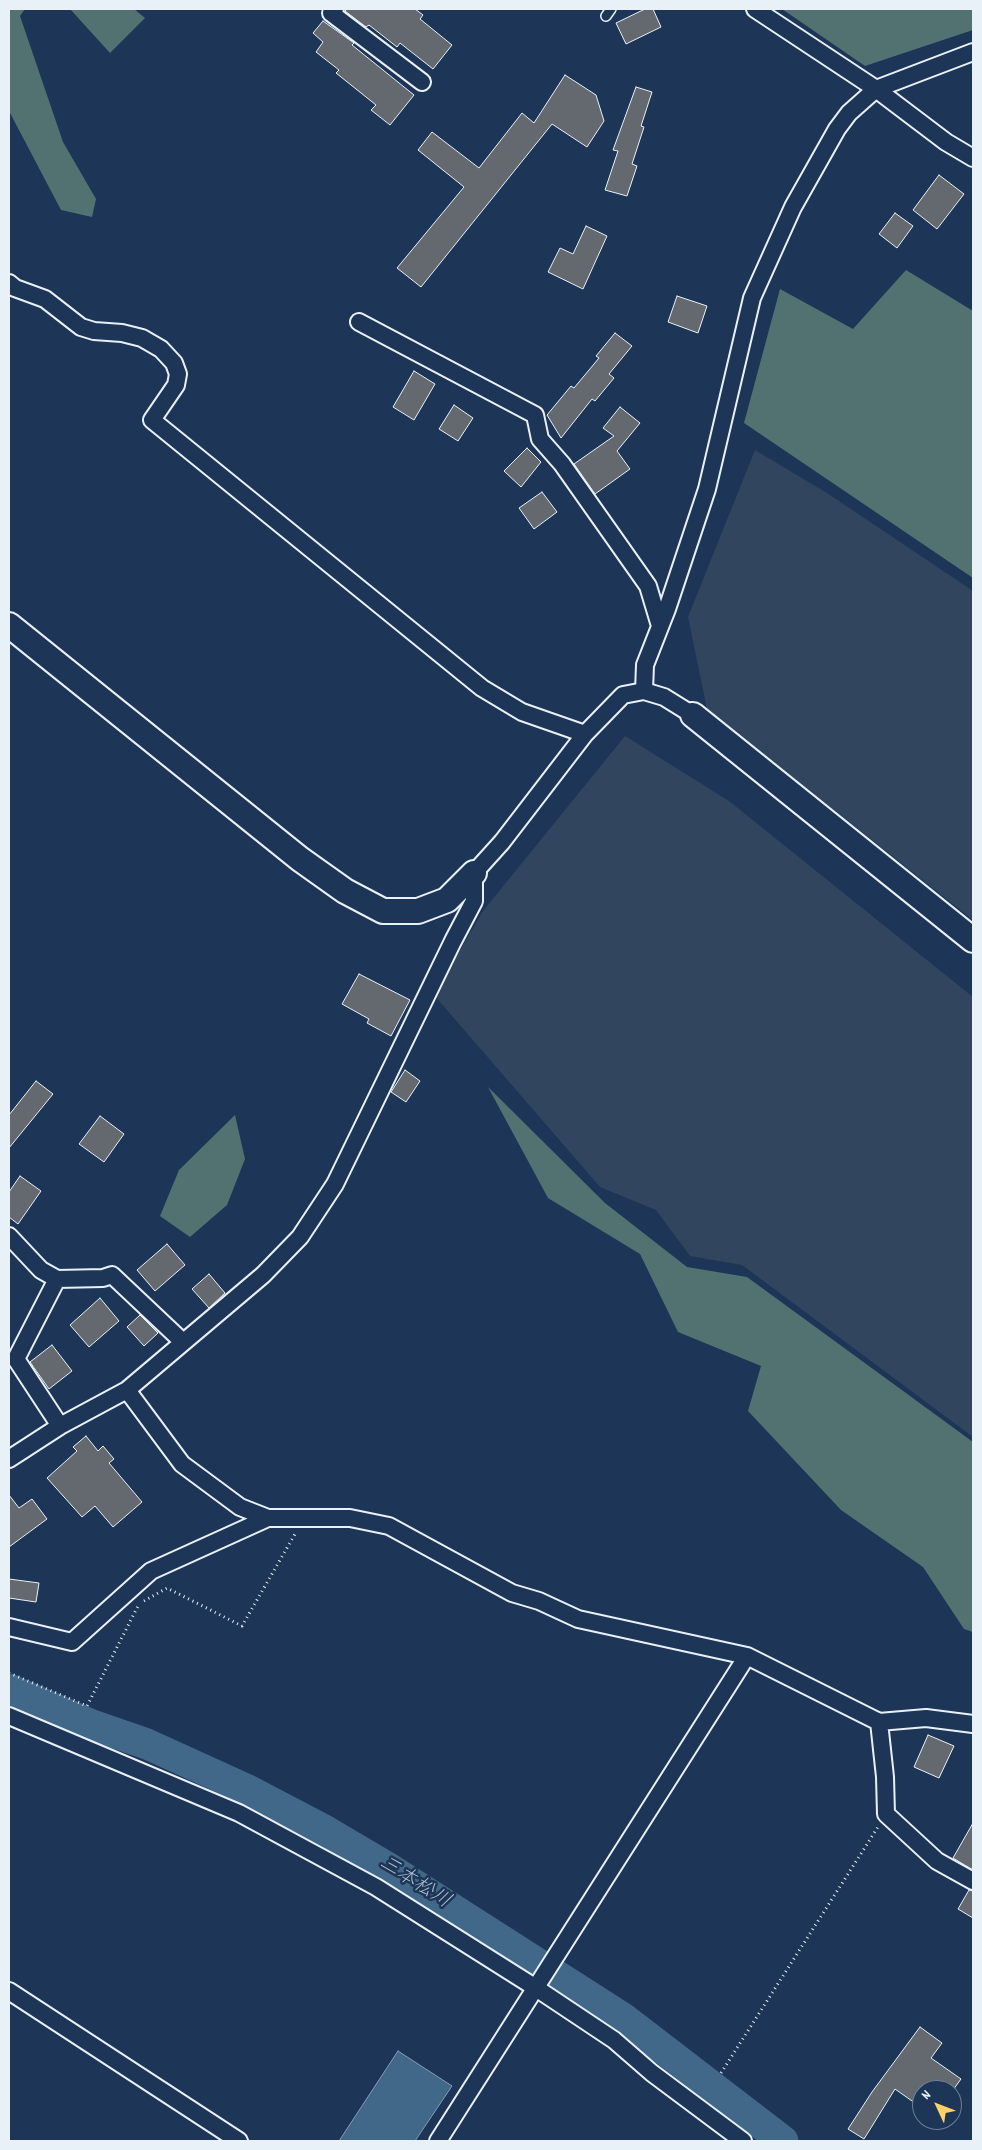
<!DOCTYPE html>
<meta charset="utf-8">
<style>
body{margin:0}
#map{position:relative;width:982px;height:2150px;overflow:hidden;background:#1d3557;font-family:Dekko,sans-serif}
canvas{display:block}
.frame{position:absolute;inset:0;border:10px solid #e8f1f8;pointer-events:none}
.north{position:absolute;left:912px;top:2080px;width:50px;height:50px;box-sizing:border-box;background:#1d3557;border:1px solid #6e8097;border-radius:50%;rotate:313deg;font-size:14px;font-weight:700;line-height:20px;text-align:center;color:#e8f1f8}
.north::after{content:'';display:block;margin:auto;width:18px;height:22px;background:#ffd166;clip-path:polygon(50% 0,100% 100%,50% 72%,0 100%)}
</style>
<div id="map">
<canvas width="982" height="2150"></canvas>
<div class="frame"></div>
<div class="north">N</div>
</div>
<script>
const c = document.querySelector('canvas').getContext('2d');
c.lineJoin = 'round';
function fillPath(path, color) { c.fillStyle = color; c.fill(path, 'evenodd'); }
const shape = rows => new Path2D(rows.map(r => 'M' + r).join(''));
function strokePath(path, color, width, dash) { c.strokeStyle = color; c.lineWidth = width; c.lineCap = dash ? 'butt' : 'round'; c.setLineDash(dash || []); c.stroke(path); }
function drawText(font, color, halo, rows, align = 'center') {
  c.font = font + ' Dekko,"Klee One",sans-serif'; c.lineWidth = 5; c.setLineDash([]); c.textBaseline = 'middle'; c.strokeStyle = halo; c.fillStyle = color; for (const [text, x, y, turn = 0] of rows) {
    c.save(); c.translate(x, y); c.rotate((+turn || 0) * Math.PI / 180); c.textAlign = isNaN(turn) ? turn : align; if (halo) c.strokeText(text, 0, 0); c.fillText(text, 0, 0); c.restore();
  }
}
fillPath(shape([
 [755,450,827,493,973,591,973,920,707,709,688,617],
 [625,736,729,801,973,997,973,1437,742,1265,690,1256,656,1210,600,1187,434,995,483,911]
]), '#32455e');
fillPath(shape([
 [9,9,25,9,20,16,63,142,96,199,92,217,61,210,9,111],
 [70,9,134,9,145,18,110,53],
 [782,9,973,9,973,30,865,66],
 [906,270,973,311,973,578,744,423,780,289,853,329],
 [488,1087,605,1203,687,1267,747,1277,973,1442,973,1632,964,1629,923,1567,841,1510,748,1411,761,1366,678,1332,640,1254,548,1198],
 [235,1115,245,1159,227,1205,190,1237,160,1216,179,1170]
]), '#527271');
const water = shape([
 [398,2051,452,2086,415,2141,339,2141,398,2051]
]);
fillPath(water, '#416789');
strokePath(water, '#849eb5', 1);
strokePath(shape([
 [9,1689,92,1725,147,1744,246,1789,326,1831,387,1867,623,2018,783,2141]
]), '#416789', 31);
const building = shape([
 [347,9,415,9,423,15,420,19,452,45,433,69,400,43,397,47,369,25,366,27,345,11,347,9],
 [645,9,653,9,661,27,626,44,616,23,645,9],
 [323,21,354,43,352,45,414,95,390,125,371,110,376,105,336,73,339,70,316,52,323,42,313,33,323,21],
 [565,75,596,95,604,121,587,147,552,124,421,287,397,268,464,187,418,150,432,132,479,168,522,113,534,123,565,75],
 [636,87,652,92,641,126,644,127,632,164,637,166,627,196,605,190,618,151,613,150,636,87],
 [939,175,964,194,937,229,913,210,939,175],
 [895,213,913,226,897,248,879,234,895,213],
 [586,226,607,236,583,289,548,272,560,248,573,254,586,226],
 [677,296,707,306,698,333,668,322,677,296],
 [615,333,632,346,609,374,614,378,595,401,592,399,561,438,547,415,571,386,574,388,599,358,596,356,615,333],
 [414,371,435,384,414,420,393,407,414,371],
 [454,405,473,418,458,441,439,429,454,405],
 [620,407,640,423,617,451,630,469,595,494,574,464,614,436,603,428,620,407],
 [527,448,541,462,521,487,504,471,527,448],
 [542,492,557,512,534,529,519,508,542,492],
 [359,974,410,1000,391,1036,367,1023,369,1019,342,1004,359,974],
 [405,1070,420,1081,406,1102,391,1092,405,1070],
 [36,1081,53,1094,9,1148,9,1115,36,1081],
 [100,1116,124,1134,104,1162,79,1144,100,1116],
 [20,1176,41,1191,18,1224,9,1217,9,1192,20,1176],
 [167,1244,185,1265,155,1291,137,1270,167,1244],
 [209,1274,225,1293,209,1308,192,1289,209,1274],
 [100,1298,119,1321,89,1347,70,1325,100,1298],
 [140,1315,158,1333,144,1346,127,1327,140,1315],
 [52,1345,72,1371,49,1389,30,1362,52,1345],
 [86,1436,98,1451,103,1446,114,1459,109,1463,142,1502,113,1527,95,1506,82,1517,47,1478,77,1451,73,1447,86,1436],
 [9,1495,19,1508,32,1499,47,1519,9,1547,9,1495],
 [9,1579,39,1583,36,1602,9,1598,9,1579],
 [928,1735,954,1746,939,1778,914,1767,928,1735],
 [973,1823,973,1870,953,1858,973,1823],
 [969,1890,973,1891,973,1918,958,1909,969,1890],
 [920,2027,942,2043,931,2058,961,2079,953,2090,922,2090,922,2108,895,2089,864,2139,848,2129,872,2092,920,2027]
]);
fillPath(building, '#64696f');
strokePath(building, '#e8f1f8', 1);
const lane = shape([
 [606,16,611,9]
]);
const street = shape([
 [335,9,331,13,422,82],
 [755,9,876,89,946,142,973,158],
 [9,283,15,288,45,299,81,327,94,331,122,333,142,338,161,349,174,363,178,374,176,385,152,420,482,688,522,712,585,734],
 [359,322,535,415,540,439,562,464,648,586,660,626],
 [644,691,645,665,667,609,707,489,752,298,793,207,837,129,849,113,876,89,973,52],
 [9,1236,41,1270,57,1279,103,1278,112,1275,183,1342],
 [57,1279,16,1359,60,1426],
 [127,1390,182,1464,240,1507,268,1518,350,1518,389,1526,512,1593,539,1601,578,1619,747,1656,879,1722,926,1718,973,1724],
 [9,1459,60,1426,127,1390,263,1275,300,1237,335,1184,453,941,474,901,474,873,502,842,585,734,623,695,644,691,664,697,693,715],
 [9,1627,72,1642,151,1571,268,1518],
 [9,1716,239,1813,376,1887,536,1988,614,2040,652,2073,743,2141],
 [879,1722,885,1777,886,1814,937,1861,973,1881],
 [9,1991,239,2141],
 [438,2141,747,1656]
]);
const secondary = shape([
 [9,625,300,859,345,891,383,911,418,911,447,900,474,873],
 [693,715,973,940]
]);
strokePath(lane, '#e8f1f8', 12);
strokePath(street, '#e8f1f8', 20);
strokePath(secondary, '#e8f1f8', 28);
strokePath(shape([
 [144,1601,167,1588,242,1626,295,1534],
 [9,1673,87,1706,138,1606],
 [721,2073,878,1827]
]), '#e8f1f8', 3, [1, 4]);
strokePath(lane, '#1d3557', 9);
strokePath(street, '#1d3557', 16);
strokePath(secondary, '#1d3557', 24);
drawText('italic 20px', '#aec1d1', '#1d3557', [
 ["三本松川",414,1884,32]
]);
</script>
